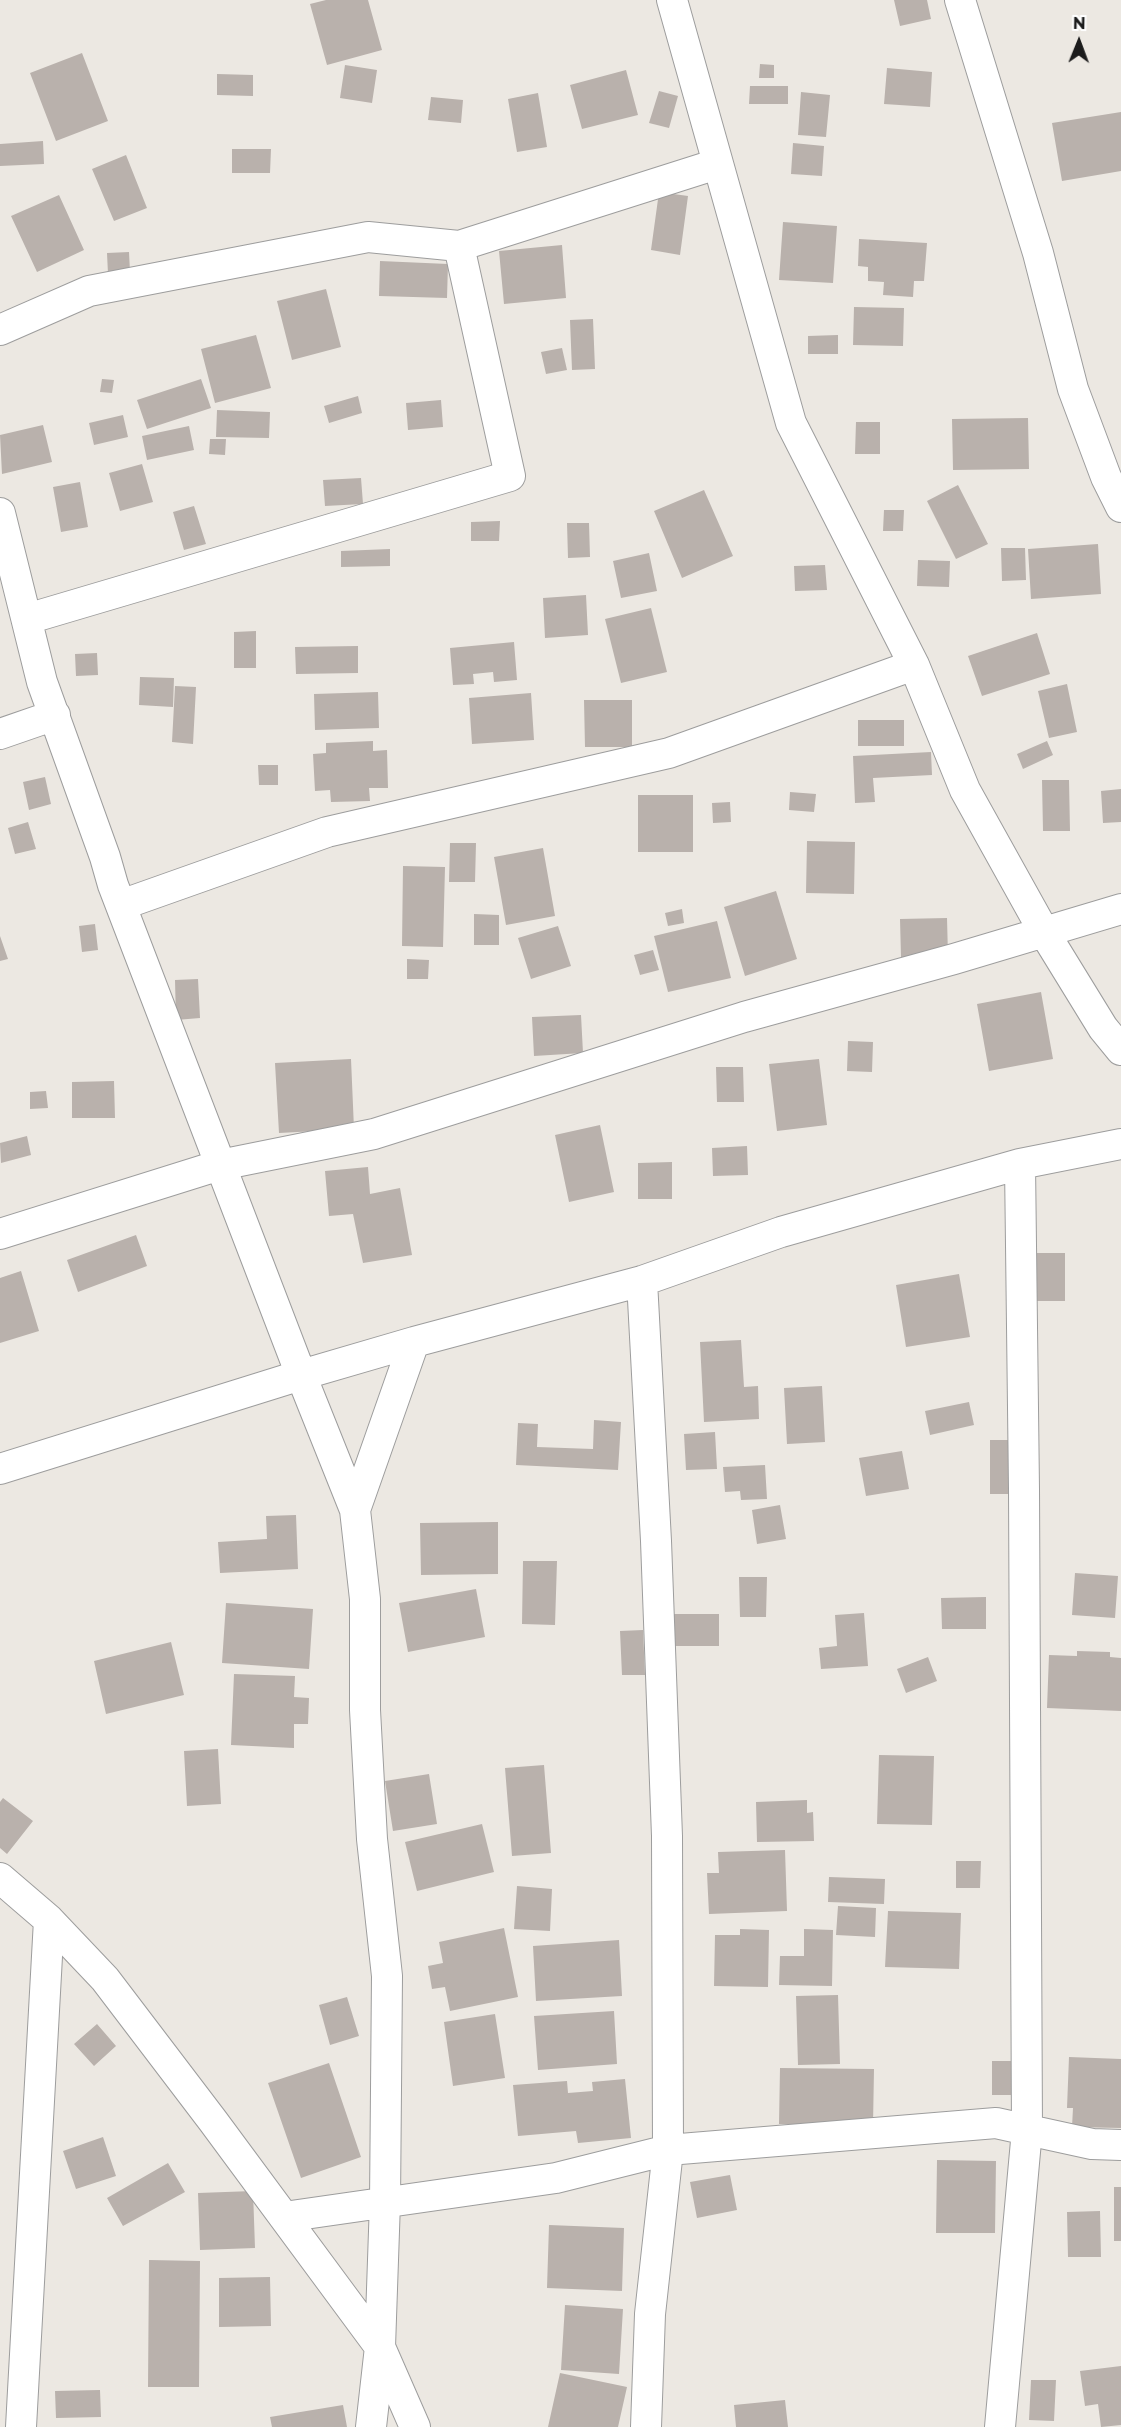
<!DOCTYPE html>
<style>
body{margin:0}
#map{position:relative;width:1121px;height:2427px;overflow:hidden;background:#ece8e2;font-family:Montserrat,sans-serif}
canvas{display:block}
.north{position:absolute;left:1049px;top:12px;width:60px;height:60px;-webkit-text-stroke:4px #fff;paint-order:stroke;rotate:1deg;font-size:16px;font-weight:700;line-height:24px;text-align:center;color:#1c1c1c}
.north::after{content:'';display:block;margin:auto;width:21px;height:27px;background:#1c1c1c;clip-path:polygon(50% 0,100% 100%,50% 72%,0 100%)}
</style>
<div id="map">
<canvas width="1121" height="2427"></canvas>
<div class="north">N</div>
</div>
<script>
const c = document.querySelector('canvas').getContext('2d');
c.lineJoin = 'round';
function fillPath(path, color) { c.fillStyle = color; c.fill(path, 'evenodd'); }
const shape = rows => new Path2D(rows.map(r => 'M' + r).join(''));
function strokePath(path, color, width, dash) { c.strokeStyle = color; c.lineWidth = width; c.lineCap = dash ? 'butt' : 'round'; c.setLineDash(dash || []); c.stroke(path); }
fillPath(shape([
 [326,0,368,0,382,50,327,65,310,4],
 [894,0,927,0,931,19,900,26],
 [82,53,108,121,56,141,30,73],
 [760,64,774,65,774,78,759,78],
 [345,65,377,70,372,103,340,98],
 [887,68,932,72,930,107,884,104],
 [626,70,638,115,582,129,570,85],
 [217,74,253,75,253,96,217,95],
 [750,86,788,86,788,104,749,104],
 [659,91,678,96,669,128,649,123],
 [801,92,830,95,826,137,798,135],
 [538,93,547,147,517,152,508,99],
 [431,97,463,100,461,123,428,120],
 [1121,112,1121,171,1062,181,1052,123],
 [43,141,44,164,0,166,0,144],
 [793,143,824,146,822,176,791,174],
 [232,149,271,149,270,173,232,173],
 [126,155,147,208,114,221,92,169],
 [659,192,688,196,680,255,651,250],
 [59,195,84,250,37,272,11,216],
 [783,222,837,226,833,283,779,280],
 [859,239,927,243,924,281,914,281,913,297,883,295,884,282,868,281,868,267,858,266],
 [562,245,566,298,504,304,499,251],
 [129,252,130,272,108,274,107,253],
 [380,261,448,264,447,298,379,296],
 [326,289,341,347,292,360,277,301],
 [854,307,904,308,903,346,853,345],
 [593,319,595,369,572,370,570,320],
 [256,335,271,388,215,403,201,349],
 [838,335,838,354,808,354,808,336],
 [562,348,567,370,546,374,541,352],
 [102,379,114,380,112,393,100,392],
 [201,379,211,408,147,429,137,400],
 [358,396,362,413,329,423,324,406],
 [441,400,443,427,408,430,406,403],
 [217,410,270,412,269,438,216,437],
 [123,415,128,437,94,445,89,423],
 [1028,418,1029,469,953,470,952,419],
 [856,422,880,422,880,454,855,454],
 [43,425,52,462,2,474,0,435],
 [189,426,194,450,147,460,142,436],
 [210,439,226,439,225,455,209,454],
 [142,464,153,502,120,511,109,473],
 [361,478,363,504,325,506,323,480],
 [80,482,88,527,61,532,53,487],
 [958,485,988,544,956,559,927,501],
 [704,490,733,556,682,578,654,511],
 [194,506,206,544,184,550,173,512],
 [884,510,904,510,903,531,883,531],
 [500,521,499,541,471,541,471,522],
 [567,523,589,523,590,557,568,558],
 [1098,544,1101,594,1031,599,1028,549],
 [1001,548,1025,548,1026,580,1002,581],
 [390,549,390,566,341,567,341,551],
 [649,553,657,591,621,598,613,561],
 [918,560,950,561,949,587,917,586],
 [825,565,827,590,795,591,794,566],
 [586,595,588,635,545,638,543,598],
 [651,608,667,672,621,683,605,619],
 [256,631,256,668,234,668,234,632],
 [1037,633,1050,674,982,696,968,656],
 [514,642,517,680,494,682,493,672,473,674,474,684,453,685,450,648],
 [358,646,358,673,296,674,295,647],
 [97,653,98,675,76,676,75,654],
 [140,677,174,678,173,707,139,705],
 [1067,684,1077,732,1049,738,1038,691],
 [175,686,196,687,193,744,172,742],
 [378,692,379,728,315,730,314,694],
 [531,693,534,740,472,744,469,698],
 [584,700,632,700,632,747,585,747],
 [858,720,904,720,904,746,858,746],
 [373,741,373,751,387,750,388,788,369,788,370,801,331,802,330,790,315,791,313,754,326,753,326,743],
 [1047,741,1053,755,1023,769,1017,754],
 [931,752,932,775,873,778,875,802,855,803,853,756],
 [258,765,278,765,278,785,259,785],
 [45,777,51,804,29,810,23,782],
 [1042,780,1069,780,1070,831,1043,831],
 [1121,789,1121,822,1103,823,1101,791],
 [790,792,816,794,814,812,789,810],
 [638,795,693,795,693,852,638,852],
 [730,802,731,822,713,823,712,803],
 [28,822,36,849,15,854,8,828],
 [807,841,855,842,854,894,806,893],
 [450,843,476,843,475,882,449,882],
 [543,848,555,916,506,925,494,857],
 [403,866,445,867,443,947,402,946],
 [776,891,797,959,745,976,724,907],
 [682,909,684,923,668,926,665,913],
 [474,914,499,915,499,945,474,945],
 [947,918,948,956,901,957,900,919],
 [717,921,731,978,668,992,654,936],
 [95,924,98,950,82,952,79,926],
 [558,926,571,966,531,979,518,938],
 [0,936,8,959,0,961],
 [653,950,659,970,640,975,634,955],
 [407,959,429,960,428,979,407,979],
 [198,979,200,1018,176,1020,175,980],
 [1041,992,1053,1059,989,1071,977,1004],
 [581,1015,583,1053,534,1056,532,1017],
 [848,1041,873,1042,872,1072,847,1071],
 [351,1059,354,1129,279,1133,275,1063],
 [819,1059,827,1125,777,1131,769,1064],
 [716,1067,743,1067,744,1102,717,1102],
 [114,1081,115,1118,72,1118,72,1082],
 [46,1091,48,1108,30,1109,30,1092],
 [600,1125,614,1192,569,1202,555,1135],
 [27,1136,31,1155,1,1163,0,1143],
 [747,1146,748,1175,713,1176,712,1148],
 [672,1162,672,1199,638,1199,638,1163],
 [368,1167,370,1194,400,1188,412,1255,363,1263,353,1214,329,1216,325,1171],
 [136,1235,147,1266,78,1292,67,1260],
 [1034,1253,1065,1253,1065,1301,1033,1301],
 [21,1271,39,1331,0,1343,0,1278],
 [959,1274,970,1337,906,1347,896,1285],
 [741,1340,744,1387,758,1386,759,1419,704,1422,700,1342],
 [822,1386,825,1442,787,1444,784,1388],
 [969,1402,974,1425,930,1435,925,1411],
 [594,1420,621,1422,618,1470,516,1465,518,1423,538,1424,537,1447,593,1449],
 [715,1432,717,1469,686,1470,684,1434],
 [990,1440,1019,1440,1020,1494,990,1494],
 [902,1451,909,1489,866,1496,859,1458],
 [765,1465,767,1499,741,1500,740,1491,725,1492,723,1467],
 [780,1505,786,1539,757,1544,752,1510],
 [296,1515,298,1569,220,1573,218,1542,267,1539,266,1516],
 [498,1522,498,1574,421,1575,420,1523],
 [523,1561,557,1561,555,1625,522,1624],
 [1075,1573,1118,1576,1115,1618,1072,1615],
 [739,1577,767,1577,766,1617,740,1617],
 [476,1589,485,1637,408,1652,399,1603],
 [986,1597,986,1629,942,1629,941,1598],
 [226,1603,313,1609,309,1669,222,1663],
 [864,1613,868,1666,821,1669,819,1648,837,1646,835,1615],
 [674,1614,719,1614,719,1646,674,1646],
 [643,1630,645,1675,622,1675,620,1631],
 [171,1642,184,1695,106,1714,94,1661],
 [1077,1651,1110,1652,1110,1657,1121,1658,1121,1711,1047,1708,1049,1655,1077,1656],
 [928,1657,937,1681,906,1693,897,1669],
 [234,1674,295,1676,294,1697,309,1698,308,1724,294,1724,294,1748,231,1745],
 [218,1749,221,1804,187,1806,184,1751],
 [879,1755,934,1756,932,1825,877,1824],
 [544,1765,551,1853,512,1856,505,1768],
 [429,1774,437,1824,393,1831,385,1781],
 [3,1798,33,1821,7,1854,0,1848,0,1802],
 [807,1800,807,1813,813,1812,814,1841,757,1842,756,1802],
 [482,1824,494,1872,417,1891,405,1842],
 [785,1850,787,1911,709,1914,707,1873,719,1873,718,1852],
 [956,1861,981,1861,980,1888,956,1888],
 [829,1877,885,1879,884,1904,828,1902],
 [517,1886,552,1889,550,1931,514,1929],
 [838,1906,876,1908,875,1937,836,1935],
 [888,1911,961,1913,959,1969,885,1967],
 [504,1928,518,1997,450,2011,445,1987,432,1989,428,1966,443,1963,439,1942],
 [740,1929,769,1930,768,1987,714,1986,715,1935,740,1935],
 [804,1929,833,1930,832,1986,779,1985,780,1956,804,1956],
 [619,1940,622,1996,536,2001,533,1946],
 [838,1995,840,2064,798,2065,796,1996],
 [347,1997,359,2036,330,2045,319,2005],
 [614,2011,617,2064,538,2070,534,2016],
 [495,2014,505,2078,453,2086,444,2022],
 [97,2024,116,2046,94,2066,74,2044],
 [1069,2057,1121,2059,1121,2128,1072,2127,1073,2108,1067,2108],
 [992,2061,1018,2061,1019,2095,992,2095],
 [329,2063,361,2157,301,2178,268,2083],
 [780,2068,874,2069,873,2125,779,2124],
 [625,2079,631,2138,578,2143,576,2131,518,2136,513,2085,567,2081,568,2093,593,2091,592,2082],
 [103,2137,116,2176,76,2189,63,2151],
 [937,2160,996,2161,995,2233,936,2233],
 [168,2163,185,2192,123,2226,107,2198],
 [730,2175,737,2210,697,2218,690,2182],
 [1114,2187,1121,2187,1121,2241,1114,2241],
 [253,2191,255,2248,200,2250,198,2193],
 [1100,2211,1101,2257,1068,2257,1067,2212],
 [549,2225,624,2228,622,2291,547,2288],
 [149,2260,200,2261,199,2387,148,2387],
 [270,2277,271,2326,219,2327,219,2278],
 [565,2305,623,2309,619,2374,561,2370],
 [1121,2366,1121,2425,1101,2427,1098,2404,1085,2406,1080,2371],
 [560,2373,627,2387,618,2427,548,2427],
 [1031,2380,1056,2380,1054,2421,1029,2420],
 [100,2390,101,2417,56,2418,55,2391],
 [785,2400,788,2427,736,2427,734,2405],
 [343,2405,347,2427,272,2427,270,2417]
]), '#b9b1ac');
const minor = shape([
 [672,0,791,423,914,665,965,790,1044,932,1103,1028,1121,1050],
 [960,0,1038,253,1073,389,1106,477,1121,507],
 [0,330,89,291,368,237,459,246,717,164],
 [0,513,42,682,105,857,113,885,301,1375,355,1510,365,1599,365,1710,372,1839,387,1976,385,2202,380,2347,371,2427],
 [27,619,510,476,459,246],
 [0,734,55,715],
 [121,905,327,832,669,753,914,665],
 [0,1234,220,1165,374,1134,744,1017,954,959,1121,909],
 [642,1281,656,1541,667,1836,668,2150,650,2314,646,2427],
 [0,1469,301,1375,414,1342,642,1281,781,1232,1020,1164,1121,1144],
 [355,1510,414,1342],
 [0,1878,49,1920,105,1979,213,2121,380,2347,415,2427],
 [284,2217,556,2178,668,2150,996,2123,1092,2144,1121,2145],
 [21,2427,49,1920],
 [1000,2427,1027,2130,1024,1489,1020,1164]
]);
strokePath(minor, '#9d9d9d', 32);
strokePath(minor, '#fff', 30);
</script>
